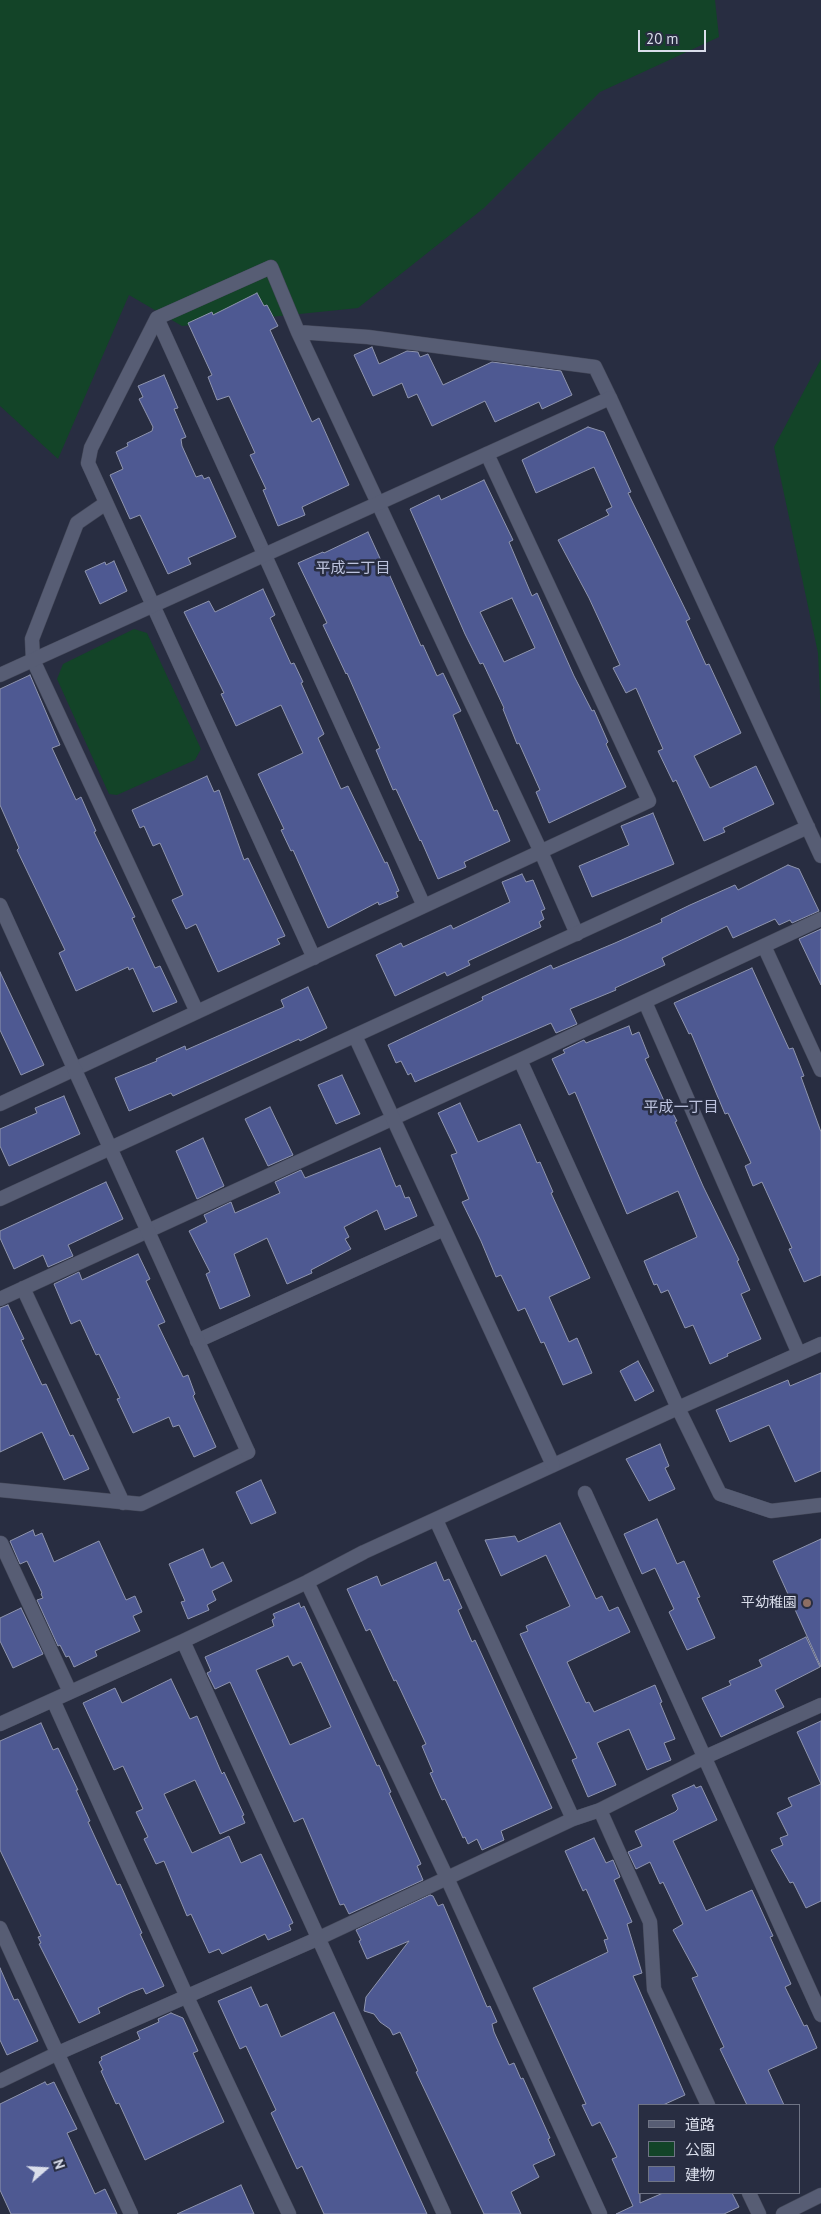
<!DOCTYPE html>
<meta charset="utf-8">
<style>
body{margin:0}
#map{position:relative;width:821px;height:2214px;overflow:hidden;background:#282d41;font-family:"PT Sans","Noto Sans JP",sans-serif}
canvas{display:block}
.legend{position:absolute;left:638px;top:2104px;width:162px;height:90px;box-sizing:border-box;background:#282d41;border:1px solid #6f7485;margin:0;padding:6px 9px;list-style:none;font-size:15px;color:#dadeeb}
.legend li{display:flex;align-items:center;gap:10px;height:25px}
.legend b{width:25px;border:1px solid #6f7485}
.north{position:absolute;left:20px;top:2144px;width:50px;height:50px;-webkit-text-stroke:4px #282d41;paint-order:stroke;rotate:71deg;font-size:14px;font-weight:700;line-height:20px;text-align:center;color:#dadeeb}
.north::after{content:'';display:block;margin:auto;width:18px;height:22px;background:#dadeeb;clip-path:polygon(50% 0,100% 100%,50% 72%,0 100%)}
.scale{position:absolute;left:638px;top:30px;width:68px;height:22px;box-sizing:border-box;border:2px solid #dadeeb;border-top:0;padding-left:6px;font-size:15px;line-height:18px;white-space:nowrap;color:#dadeeb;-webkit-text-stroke:4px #282d41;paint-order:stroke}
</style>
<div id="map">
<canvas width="821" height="2214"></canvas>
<ul class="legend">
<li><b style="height:6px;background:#575d74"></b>道路</li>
<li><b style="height:14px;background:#134428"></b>公園</li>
<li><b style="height:14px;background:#4e5992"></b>建物</li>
</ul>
<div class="north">N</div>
<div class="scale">20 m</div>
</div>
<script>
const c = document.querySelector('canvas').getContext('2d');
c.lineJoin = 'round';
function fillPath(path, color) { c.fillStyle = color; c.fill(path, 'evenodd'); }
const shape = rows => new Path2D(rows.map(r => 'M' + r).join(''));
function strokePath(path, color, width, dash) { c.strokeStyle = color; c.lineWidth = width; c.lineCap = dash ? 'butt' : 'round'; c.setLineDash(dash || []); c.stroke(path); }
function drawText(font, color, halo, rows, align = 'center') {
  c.font = font + ' "PT Sans","Noto Sans JP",sans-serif'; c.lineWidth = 5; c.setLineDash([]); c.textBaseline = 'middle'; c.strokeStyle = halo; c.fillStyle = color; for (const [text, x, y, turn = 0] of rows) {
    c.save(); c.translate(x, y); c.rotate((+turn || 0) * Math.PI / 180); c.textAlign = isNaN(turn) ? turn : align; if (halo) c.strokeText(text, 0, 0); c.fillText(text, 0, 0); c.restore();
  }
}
fillPath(shape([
 [0,0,715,0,719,37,600,92,484,208,358,308,182,326,129,295,58,459,0,406],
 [821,359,821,716,818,653,774,447],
 [134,629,147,633,201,749,195,760,117,795,109,794,57,679,63,664]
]), '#134428');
const building = shape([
 [257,293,264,306,267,305,278,326,270,330,312,422,319,418,349,485,302,507,305,515,278,526,263,490,266,489,250,455,255,453,229,396,217,400,208,377,212,375,188,323,212,312,213,315,257,293],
 [372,347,379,364,407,351,418,352,420,357,428,354,443,385,492,362,561,371,572,395,542,409,539,402,495,422,485,401,432,426,417,394,408,398,402,383,373,396,354,355,372,347],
 [164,375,178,408,174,409,186,437,181,439,182,446,196,477,202,475,204,479,209,477,236,537,188,558,191,564,168,574,140,515,130,519,110,475,123,469,116,452,128,446,127,443,152,431,153,427,139,399,143,397,138,386,164,375],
 [588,427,604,432,631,492,628,493,690,619,686,621,706,665,709,664,741,733,694,756,710,788,756,766,774,804,723,828,725,832,704,841,676,780,673,782,658,751,663,749,636,688,626,693,613,668,620,665,589,598,558,540,609,515,606,510,612,507,594,467,536,493,522,460,588,427],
 [484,480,513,540,509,542,532,596,537,593,574,676,592,711,594,710,608,742,606,744,626,787,549,823,536,792,540,790,519,743,517,744,503,709,504,708,483,663,480,664,465,634,410,509,439,495,441,500,484,480],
 [512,598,535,648,504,662,480,612,512,598],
 [368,532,384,567,386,567,421,646,423,645,437,676,443,673,461,711,453,715,494,811,497,810,510,841,464,862,466,867,438,879,421,840,420,841,396,789,393,790,376,750,380,748,347,673,346,674,323,625,327,623,298,563,323,552,324,553,368,532],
 [114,561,127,591,100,604,85,571,105,562,106,565,114,561],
 [263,589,275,615,270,618,291,664,294,663,303,682,301,683,324,734,318,738,341,789,348,786,385,863,387,862,399,891,396,892,398,897,379,905,378,902,328,928,293,850,291,851,281,830,284,829,258,774,303,753,281,705,236,726,221,694,224,693,184,612,209,601,215,612,263,589],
 [30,675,60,745,52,748,76,800,81,797,96,831,94,832,135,917,132,918,155,968,160,966,177,1002,153,1012,133,968,129,970,128,967,76,991,59,953,65,950,17,850,19,848,0,805,0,689,30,675],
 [207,776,214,792,219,790,244,860,248,858,285,936,277,939,280,944,218,972,196,924,186,929,172,900,183,895,160,843,153,846,144,826,140,828,132,810,207,776],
 [653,813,674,864,592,897,579,866,629,845,621,826,653,813],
 [788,865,799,869,819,911,792,923,790,920,779,925,775,919,733,938,727,926,662,958,665,965,615,988,616,990,570,1009,577,1024,556,1033,551,1023,415,1082,411,1073,408,1075,401,1061,396,1063,388,1045,483,1000,482,997,551,965,553,969,615,943,662,922,661,919,690,905,735,885,738,890,788,865],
 [522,874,526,882,533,880,545,909,541,911,544,919,539,922,541,927,468,961,470,965,447,976,445,972,395,996,376,955,401,943,403,947,451,925,453,929,510,902,502,882,522,874],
 [821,929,821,985,799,939,821,929],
 [752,968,789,1049,793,1048,804,1076,801,1077,821,1132,821,1275,804,1282,789,1249,792,1248,762,1182,753,1186,745,1166,751,1163,728,1113,725,1114,691,1033,689,1034,674,1003,752,968],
 [0,972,44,1065,21,1075,0,1030,0,972],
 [308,987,327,1028,300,1041,299,1039,173,1096,171,1093,129,1111,115,1078,157,1061,156,1059,185,1046,186,1050,284,1007,281,1000,308,987],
 [629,1026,632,1035,639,1032,649,1057,645,1059,665,1103,667,1102,677,1121,675,1122,703,1186,739,1260,737,1261,750,1290,741,1294,761,1339,727,1354,728,1356,710,1364,693,1325,685,1328,668,1290,661,1293,657,1284,654,1285,644,1261,697,1237,678,1191,627,1214,575,1092,569,1095,552,1059,565,1053,563,1050,584,1040,586,1043,629,1026],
 [342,1075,360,1114,336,1124,318,1085,342,1075],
 [64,1096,80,1134,9,1166,0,1146,0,1129,37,1113,35,1108,64,1096],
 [460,1103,478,1142,520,1124,537,1163,540,1162,553,1192,551,1193,590,1278,549,1297,569,1342,577,1338,592,1373,563,1385,544,1342,541,1343,525,1308,518,1311,501,1275,496,1277,481,1241,462,1202,469,1199,451,1155,457,1153,438,1113,460,1103],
 [270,1107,293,1155,268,1166,245,1119,270,1107],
 [203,1138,224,1186,197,1199,176,1151,203,1138],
 [380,1148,396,1187,400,1185,405,1198,409,1197,417,1216,385,1230,377,1210,344,1227,349,1237,345,1239,351,1249,311,1270,312,1273,287,1284,267,1238,234,1254,250,1296,220,1309,206,1274,210,1272,189,1231,207,1222,204,1215,231,1202,235,1213,280,1193,275,1182,301,1170,305,1178,380,1148],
 [106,1182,123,1219,68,1245,73,1256,48,1267,43,1255,14,1269,0,1238,0,1231,106,1182],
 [138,1254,150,1279,146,1281,165,1322,158,1325,183,1377,188,1375,195,1394,193,1396,216,1447,194,1457,179,1425,173,1427,169,1417,133,1433,117,1399,120,1398,99,1354,96,1355,80,1320,71,1324,54,1284,79,1272,82,1280,138,1254],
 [8,1305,24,1339,21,1340,42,1385,46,1384,70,1436,73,1435,89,1469,64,1480,42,1432,0,1452,0,1308,8,1305],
 [638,1361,654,1391,635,1401,620,1371,638,1361],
 [821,1373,821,1471,795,1482,769,1425,730,1442,716,1410,788,1380,790,1386,821,1373],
 [660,1444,669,1466,665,1468,675,1489,649,1501,626,1459,660,1444],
 [261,1480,276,1513,251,1524,236,1492,261,1480],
 [657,1519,677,1564,684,1561,700,1597,697,1598,715,1638,687,1650,669,1612,674,1609,655,1568,642,1574,624,1534,657,1519],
 [560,1523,596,1599,602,1596,609,1611,618,1607,630,1632,567,1662,586,1703,589,1702,594,1712,655,1685,662,1702,660,1703,675,1739,664,1743,671,1760,647,1770,629,1729,597,1743,616,1785,588,1797,572,1760,577,1758,520,1634,528,1631,526,1626,570,1606,546,1555,501,1576,485,1540,515,1536,518,1542,560,1523],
 [33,1530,35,1536,42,1533,54,1562,99,1541,126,1600,135,1596,142,1612,133,1616,140,1631,95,1651,97,1656,74,1667,69,1656,66,1657,60,1645,58,1646,37,1600,43,1598,41,1594,42,1593,27,1561,20,1564,10,1541,33,1530],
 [821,1539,821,1667,773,1561,821,1539],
 [203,1549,211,1568,223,1562,232,1581,212,1591,216,1600,207,1605,209,1610,188,1619,181,1602,185,1601,169,1564,203,1549],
 [436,1562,444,1581,449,1579,462,1608,458,1610,472,1642,475,1640,552,1808,501,1831,504,1840,482,1850,477,1839,468,1844,465,1837,463,1838,445,1799,442,1800,430,1773,433,1772,422,1746,426,1744,396,1680,394,1681,370,1629,366,1631,347,1589,377,1576,381,1586,436,1562],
 [299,1603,301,1608,304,1606,377,1766,379,1765,391,1792,389,1793,421,1864,417,1866,423,1880,349,1914,344,1904,340,1905,303,1818,294,1822,230,1682,215,1689,207,1673,211,1671,205,1657,274,1626,272,1620,275,1618,273,1614,299,1603],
 [288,1656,293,1666,301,1662,331,1727,290,1745,256,1670,288,1656],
 [21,1608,43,1654,13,1668,0,1641,0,1618,21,1608],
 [806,1637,820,1667,775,1690,784,1707,721,1737,702,1698,731,1685,729,1681,762,1666,759,1660,806,1637],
 [171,1679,190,1719,197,1716,222,1774,224,1772,244,1815,242,1816,245,1823,220,1834,195,1780,164,1794,192,1853,229,1836,241,1863,261,1854,293,1923,289,1925,291,1930,268,1940,265,1934,222,1954,219,1949,209,1953,191,1914,187,1916,164,1861,156,1864,144,1839,148,1837,136,1812,143,1809,123,1766,114,1770,83,1703,115,1688,122,1703,171,1679],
 [821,1721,821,1901,806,1908,793,1882,790,1883,771,1850,783,1845,780,1838,788,1835,777,1813,792,1806,788,1798,821,1784,797,1732,821,1721],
 [41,1723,53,1750,58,1748,78,1790,76,1790,90,1821,88,1822,117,1885,120,1884,142,1933,140,1934,164,1986,146,1994,143,1988,130,1993,98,2008,100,2013,79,2023,39,1944,41,1943,38,1937,41,1936,0,1850,0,1741,41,1723],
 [694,1785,696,1788,701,1786,717,1820,673,1841,706,1911,752,1890,773,1936,770,1937,791,1984,785,1987,804,2026,807,2025,817,2048,768,2070,784,2105,747,2105,720,2049,724,2047,692,1978,698,1976,673,1930,683,1924,663,1882,660,1884,650,1862,636,1869,628,1852,642,1846,635,1831,675,1812,678,1809,672,1795,694,1785],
 [594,1838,606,1863,613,1860,620,1877,614,1880,632,1922,627,1924,642,1973,633,1976,685,2095,663,2105,640,2105,640,2203,663,2193,732,2193,739,2207,724,2214,616,2214,633,2206,612,2159,617,2157,600,2122,592,2126,582,2105,586,2104,533,1988,608,1952,604,1940,608,1939,586,1889,583,1891,565,1851,594,1838],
 [430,1895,433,1896,438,1906,443,1904,487,2007,490,2006,497,2022,492,2024,494,2032,509,2065,514,2063,521,2079,523,2078,550,2138,548,2139,555,2155,533,2165,539,2177,511,2192,521,2214,484,2214,416,2072,418,2071,400,2032,393,2035,390,2029,380,2022,374,2014,364,2011,366,1997,409,1941,367,1959,359,1941,361,1940,356,1930,430,1895],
 [0,1968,14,2000,18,1999,38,2041,7,2055,0,2040,0,1968],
 [251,1987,260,2007,267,2004,281,2037,334,2012,427,2214,324,2214,302,2166,297,2169,271,2113,276,2110,246,2046,240,2049,218,2001,251,1987],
 [171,2013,183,2018,198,2051,193,2053,224,2122,145,2160,119,2103,116,2104,101,2071,103,2070,99,2062,102,2060,101,2057,140,2039,137,2032,159,2022,158,2019,171,2013],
 [45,2082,47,2085,54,2082,77,2129,67,2133,95,2194,105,2189,117,2214,11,2214,0,2190,0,2104,45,2082],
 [241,2185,254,2214,177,2214,241,2185]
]);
fillPath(building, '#4e5992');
strokePath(building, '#8f95ae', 1);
const minor = shape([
 [157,318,424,906],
 [298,332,368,337,595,367,610,398],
 [106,503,77,523,32,639,33,660,197,1012],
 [764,946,821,1070],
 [314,958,88,463,91,448,157,318,271,267,298,332,541,852,577,934],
 [645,1002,799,1354],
 [520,1060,678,1408,720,1494,771,1511,821,1505],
 [0,1104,649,801,487,454],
 [23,1288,123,1503],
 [0,1299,520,1060,821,919],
 [197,1341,444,1229],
 [0,1490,141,1504,248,1452],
 [585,1493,821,2015],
 [436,1520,573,1819],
 [1,1543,70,1692],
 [307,1582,447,1878,600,2214],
 [183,1641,444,2214],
 [53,1700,187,1997,289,2214],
 [0,1724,183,1641,307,1582,364,1552,678,1408,821,1344],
 [600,1810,650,1922,654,1989,708,2105],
 [0,1928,131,2214],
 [0,2081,56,2054,317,1939,573,1819,600,1810,703,1758,821,1705],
 [749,2193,759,2214]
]);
const tertiary = shape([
 [0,675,610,398,821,856],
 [0,905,248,1452],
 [355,1036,553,1465],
 [0,1199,808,827],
 [783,2214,821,2195]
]);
strokePath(minor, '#45495a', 15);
strokePath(tertiary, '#45495a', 15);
strokePath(minor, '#575d74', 14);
strokePath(tertiary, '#575d74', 14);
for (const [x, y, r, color] of [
 [807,1603,5,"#8d6e63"]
]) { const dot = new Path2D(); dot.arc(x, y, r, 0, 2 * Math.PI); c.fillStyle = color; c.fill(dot); strokePath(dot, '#282d41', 2); }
drawText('14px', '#dadeeb', '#282d41', [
 ["平幼稚園",797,1603]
], 'right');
drawText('15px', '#bdc3de', '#282d41', [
 ["平成二丁目",353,569],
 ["平成一丁目",681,1108]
]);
</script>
